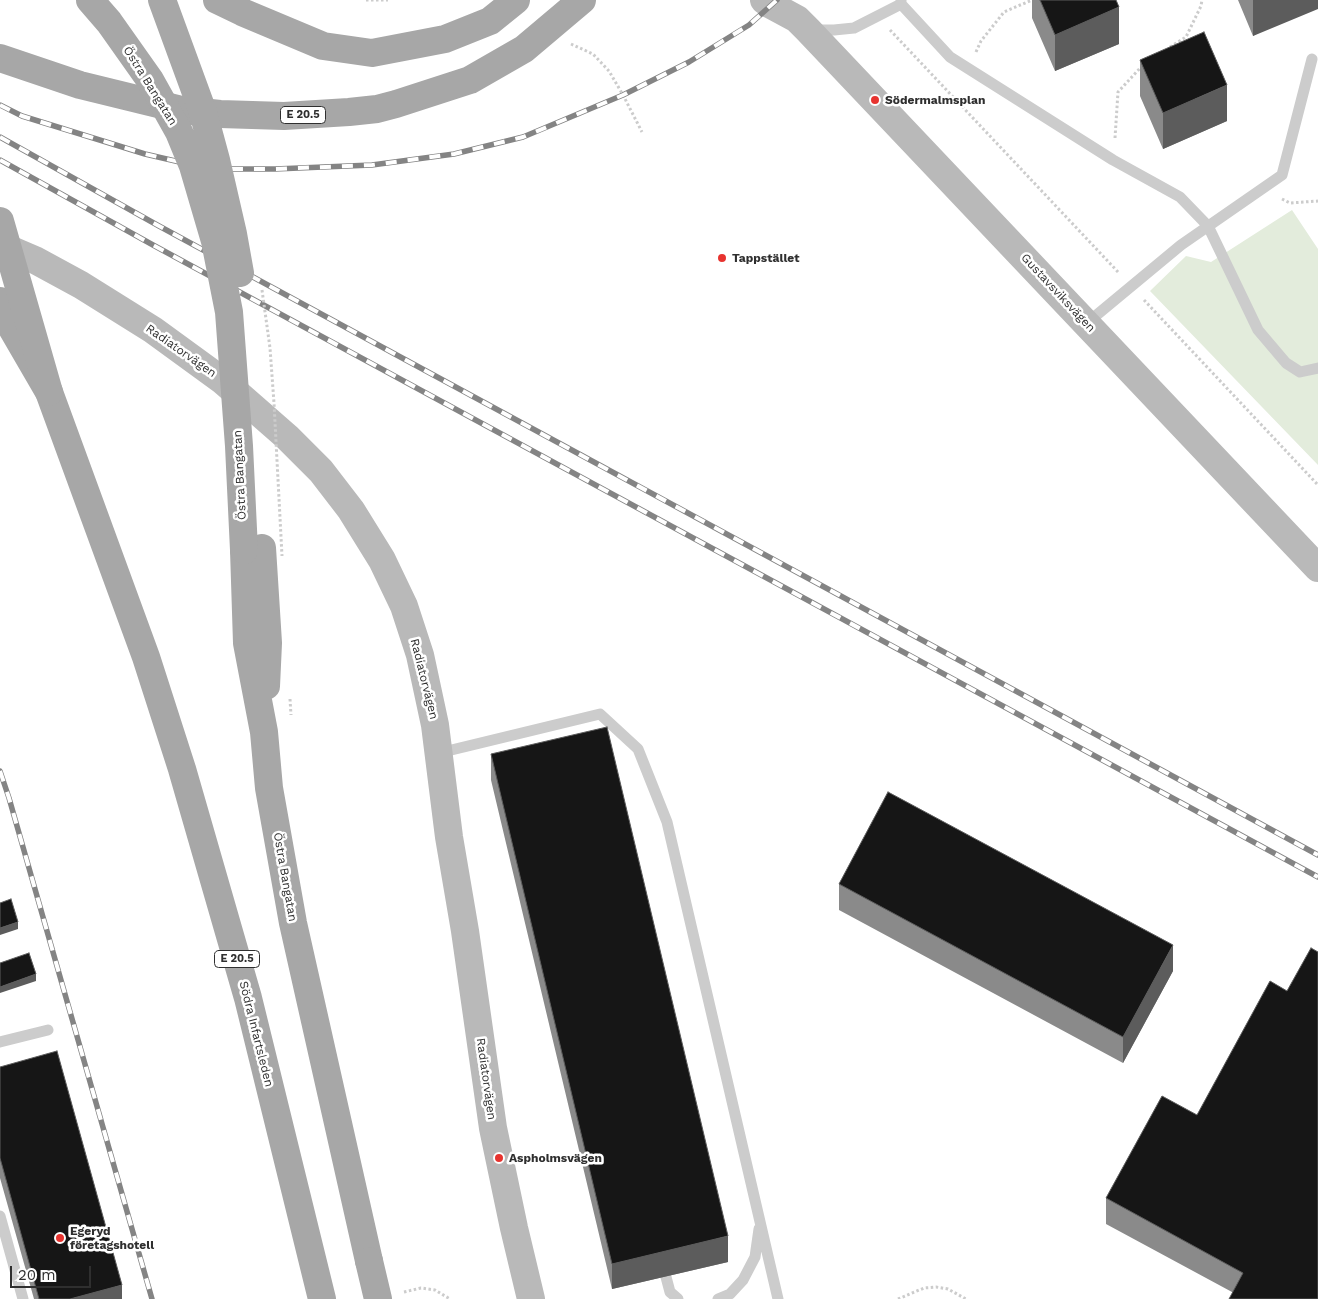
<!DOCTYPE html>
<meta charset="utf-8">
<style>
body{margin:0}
#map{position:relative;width:1318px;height:1299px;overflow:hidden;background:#fff;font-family:"Work Sans",sans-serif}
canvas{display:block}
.scale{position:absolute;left:10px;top:1266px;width:81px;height:22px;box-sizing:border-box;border:2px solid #2f2f2f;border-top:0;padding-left:6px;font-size:15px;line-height:18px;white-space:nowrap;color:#2f2f2f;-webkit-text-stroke:4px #fff;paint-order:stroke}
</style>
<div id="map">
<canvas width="1318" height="1299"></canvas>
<div class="scale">20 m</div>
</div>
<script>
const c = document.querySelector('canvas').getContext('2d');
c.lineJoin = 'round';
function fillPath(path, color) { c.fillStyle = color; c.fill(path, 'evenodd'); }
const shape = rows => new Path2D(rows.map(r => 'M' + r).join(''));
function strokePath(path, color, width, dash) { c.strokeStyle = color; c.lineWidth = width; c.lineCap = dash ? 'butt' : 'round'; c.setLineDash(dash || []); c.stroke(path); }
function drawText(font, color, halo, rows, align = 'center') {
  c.font = font + ' "Work Sans",sans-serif'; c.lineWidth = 5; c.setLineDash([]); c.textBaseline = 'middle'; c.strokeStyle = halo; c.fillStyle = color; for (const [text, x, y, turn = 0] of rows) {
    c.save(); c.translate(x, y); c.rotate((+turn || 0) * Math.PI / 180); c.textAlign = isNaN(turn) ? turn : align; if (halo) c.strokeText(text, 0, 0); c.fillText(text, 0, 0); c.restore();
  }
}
fillPath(shape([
 [1292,210,1318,249,1318,465,1150,291,1186,256,1211,262]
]), '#e3ecdc');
strokePath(shape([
 [366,0,388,0],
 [890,30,1119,273],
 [571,44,593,54,609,71,623,95,642,132],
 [1170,47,1186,37,1201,6,1202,0],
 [976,52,981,41,1004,12,1032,0],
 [1115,138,1118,92,1142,66],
 [1282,199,1290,203,1318,201],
 [1144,300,1318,485],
 [290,699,291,715],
 [404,1292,421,1288,435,1290,450,1299],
 [898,1299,924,1288,936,1287,948,1289,966,1299]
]), '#ccc', 3, [2.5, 2.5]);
strokePath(shape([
 [901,0,901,4,950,57,1113,160,1180,197,1208,226,1258,330,1286,363,1300,372,1318,368],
 [812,30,834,30,854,28,901,4],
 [1087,323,1181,245,1282,175,1312,59],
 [439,753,600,714,638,749,667,822,778,1299],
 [0,1042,48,1030],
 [0,1216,23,1299],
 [666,1277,670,1292,678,1299],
 [718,1299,730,1294,743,1280,755,1257,759,1229]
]), '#ccc', 11);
strokePath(shape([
 [764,0,771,5,797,19,808,30,1318,568],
 [0,245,35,260,81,285,153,330,223,381,287,437,321,471,351,510,382,560,404,606,420,655,435,725,449,837,465,931,493,1128,514,1228,531,1299]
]), '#b9b9b9', 28);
strokePath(shape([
 [217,0,242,12,323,46,372,53,445,39,490,21,516,0],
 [0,58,80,85,182,110,220,114,284,116,349,112,377,109,396,104,470,80,524,49,582,0],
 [0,301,9,323,49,392,146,657,182,769,248,998,322,1299],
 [262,548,268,643,266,686],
 [244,550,247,643,264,732,269,788,293,923,369,1261]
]), '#a7a7a7', 28);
const rail = shape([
 [0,105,22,116,145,154,210,169,275,169,372,165,454,154,523,137,623,95,689,62,749,25,777,0],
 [0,137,159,226,1318,855],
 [0,160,153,245,1318,877],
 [0,771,9,798,152,1299]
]);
strokePath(rail, '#848484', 5.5);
strokePath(rail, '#fff', 4, [11]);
strokePath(shape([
 [262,290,270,348,274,403,282,556]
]), '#ccc', 3, [2.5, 2.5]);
strokePath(shape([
 [90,0,109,22,150,80,179,132,193,166,215,241,229,312,239,446,244,550],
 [162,0,203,112,216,160,233,234,240,273],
 [0,221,49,392],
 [369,1261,378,1299]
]), '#a7a7a7', 28);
fillPath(shape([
 [1032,0,1116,0,1119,44,1055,71,1032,18],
 [1238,0,1318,0,1253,36],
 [1140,60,1227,121,1163,149,1140,96],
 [491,754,728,1262,612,1289,491,780],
 [839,884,1173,971,1123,1063,839,910],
 [1287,991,1318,1299,1232,1292,1106,1224,1106,1198,1197,1115],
 [0,1067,122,1299,34,1299,0,1178]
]), '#8a8a8a');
fillPath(shape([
 [1253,0,1318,0,1318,9,1253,36],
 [1119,7,1119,44,1055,71,1055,35],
 [1227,85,1227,121,1163,149,1163,113],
 [18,922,18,929,0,935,0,928],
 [1173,945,1173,971,1123,1063,1123,1037],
 [36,974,36,981,0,993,0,987],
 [728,1236,728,1262,612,1289,612,1264],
 [122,1285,122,1299,70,1299]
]), '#5c5c5c');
const building = shape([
 [1040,0,1116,0,1119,7,1055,35,1040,0],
 [1204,32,1227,85,1163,113,1140,60,1204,32],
 [607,727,728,1236,612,1264,491,754,607,727],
 [888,792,1173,945,1123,1037,839,884,888,792],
 [11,899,18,922,0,928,0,903,11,899],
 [1311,948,1318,952,1318,1299,1229,1299,1243,1273,1106,1198,1162,1096,1197,1115,1270,981,1287,991,1311,948],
 [29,953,36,974,0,987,0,963,29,953],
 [57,1051,122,1285,70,1299,39,1299,0,1158,0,1067,57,1051]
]);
fillPath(building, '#161616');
strokePath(building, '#5c5c5c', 1);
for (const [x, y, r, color] of [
 [875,100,5,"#e7332f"],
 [722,258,5,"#e7332f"],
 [499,1158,5,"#e7332f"],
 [60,1238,5,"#e7332f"]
]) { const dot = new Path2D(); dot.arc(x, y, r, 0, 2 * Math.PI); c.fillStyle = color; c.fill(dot); strokePath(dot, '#fff', 2); }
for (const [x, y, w] of [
 [303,115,45],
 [237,959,45]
]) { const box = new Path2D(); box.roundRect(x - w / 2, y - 8.5, w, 17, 4); c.fillStyle = '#fff'; c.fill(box); strokePath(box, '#2f2f2f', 1); }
drawText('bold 11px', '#2f2f2f', null, [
 ["E 20.5",303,115],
 ["E 20.5",237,959]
]);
drawText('12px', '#2f2f2f', '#fff', [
 ["Östra Bangatan",150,86,58],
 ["Gustavsviksvägen",1058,293,47],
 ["Radiatorvägen",181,351,35],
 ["Östra Bangatan",240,475,-93],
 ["Radiatorvägen",424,679,76],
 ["Östra Bangatan",285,877,80],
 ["Södra Infartsleden",256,1034,76],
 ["Radiatorvägen",486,1079,82]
]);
drawText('bold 12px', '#2f2f2f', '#fff', [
 ["Södermalmsplan",885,100],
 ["Tappstället",732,258],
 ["Aspholmsvägen",509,1158],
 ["Egeryd",70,1231],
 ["företagshotell",70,1245]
], 'left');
</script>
